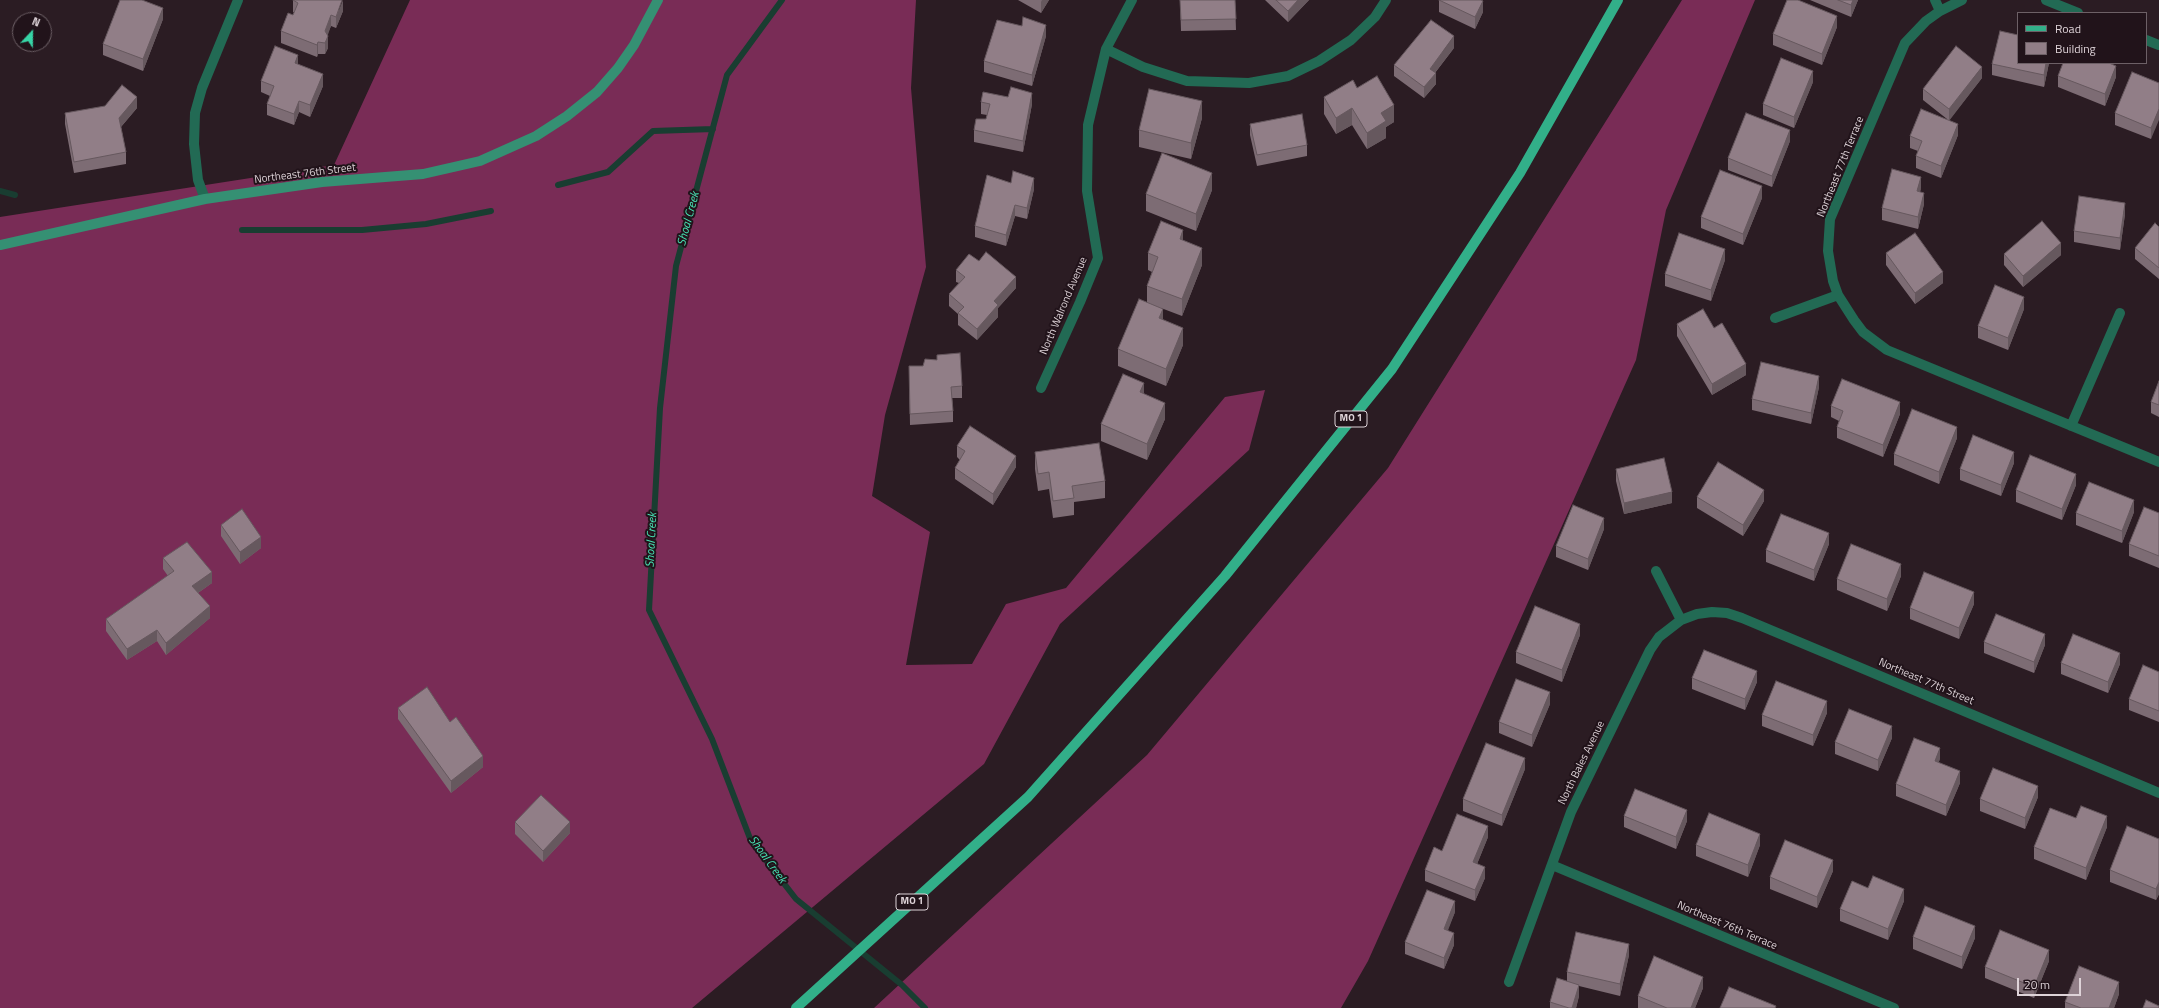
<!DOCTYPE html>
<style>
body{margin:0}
#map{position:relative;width:2159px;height:1008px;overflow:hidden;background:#2b1c23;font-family:"Titillium Web",sans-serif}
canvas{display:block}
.legend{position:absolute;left:2017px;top:12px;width:130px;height:52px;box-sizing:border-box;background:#21131a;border:1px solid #6d6066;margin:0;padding:5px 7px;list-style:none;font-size:12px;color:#ded3d8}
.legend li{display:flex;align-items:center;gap:8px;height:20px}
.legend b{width:20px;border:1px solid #6d6066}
.north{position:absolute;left:12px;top:12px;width:40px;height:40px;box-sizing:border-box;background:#21131a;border:1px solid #6d6066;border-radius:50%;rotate:22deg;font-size:11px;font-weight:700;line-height:16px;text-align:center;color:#ded3d8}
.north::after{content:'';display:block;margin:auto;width:14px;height:18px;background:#37d4a6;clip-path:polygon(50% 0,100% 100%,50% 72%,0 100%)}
.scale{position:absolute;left:2017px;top:978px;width:64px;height:18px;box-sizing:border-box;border:2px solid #ded3d8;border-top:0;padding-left:5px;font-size:12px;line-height:14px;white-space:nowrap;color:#ded3d8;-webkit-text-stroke:3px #21131a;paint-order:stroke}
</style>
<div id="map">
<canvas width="2159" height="1008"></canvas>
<ul class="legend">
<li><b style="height:5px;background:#32af89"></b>Road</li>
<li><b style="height:11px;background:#917e87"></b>Building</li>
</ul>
<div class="north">N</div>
<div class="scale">20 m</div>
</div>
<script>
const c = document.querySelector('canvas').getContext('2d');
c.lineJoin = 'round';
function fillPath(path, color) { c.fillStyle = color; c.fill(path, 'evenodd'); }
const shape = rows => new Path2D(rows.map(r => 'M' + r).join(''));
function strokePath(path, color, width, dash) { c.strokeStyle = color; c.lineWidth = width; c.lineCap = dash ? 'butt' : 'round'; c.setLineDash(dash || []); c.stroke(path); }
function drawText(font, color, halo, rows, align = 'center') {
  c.font = font + ' "Titillium Web",sans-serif'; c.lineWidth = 4; c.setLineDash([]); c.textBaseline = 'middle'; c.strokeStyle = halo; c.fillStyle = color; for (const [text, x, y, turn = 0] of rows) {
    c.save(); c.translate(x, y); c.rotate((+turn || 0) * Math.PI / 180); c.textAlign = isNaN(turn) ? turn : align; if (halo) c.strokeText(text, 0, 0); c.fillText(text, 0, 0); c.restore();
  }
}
fillPath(shape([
 [410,0,916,0,911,88,926,267,885,415,872,496,930,532,906,665,972,664,1006,604,1066,588,1225,397,1265,390,1249,450,1060,624,984,764,692,1008,0,1008,0,217,334,165],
 [1682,0,1755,0,1666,210,1636,360,1368,961,1341,1008,874,1008,1147,755,1388,468]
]), '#792c56');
strokePath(shape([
 [782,0,727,75,676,266,660,408,649,610,712,739,751,841,796,899,902,985,925,1008],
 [558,185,608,172,653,131,713,129],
 [0,191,15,195],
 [242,230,362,230,426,224,491,211]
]), '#193d31', 6);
strokePath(shape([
 [1935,0,1940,11],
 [1962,0,1940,11,1926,21,1905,43,1830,219,1828,251,1833,281,1838,295,1854,320,1863,332,1887,350,2159,462],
 [2046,0,2078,13],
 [2146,40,2159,45],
 [1106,49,1143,67,1187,81,1249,83,1288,76,1319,61,1351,40,1375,17,1386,0],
 [205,199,198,180,194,144,195,113,202,88,238,0],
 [1775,318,1838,295],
 [1041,388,1080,302,1098,258,1087,191,1088,125,1106,49,1132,0],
 [2071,426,2120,313],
 [1656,571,1681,620],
 [1552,865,1894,1008],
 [1509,982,1571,812,1650,650,1659,637,1681,620,1697,614,1712,612,1727,613,1742,618,2159,793]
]), '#226a54', 10);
strokePath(shape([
 [0,245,205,199,322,182,423,174,480,161,536,136,567,116,597,92,618,68,634,45,658,0]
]), '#359073', 10);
strokePath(shape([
 [796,1008,1028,797,1225,576,1392,369,1520,173,1618,0]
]), '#32af89', 10);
fillPath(shape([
 [293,0,343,11,336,28,331,26,327,35,328,48,325,54,318,54,317,57,281,43,281,31,293,15,294,12,293,12],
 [1018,0,1049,0,1041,13],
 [1180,0,1235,0,1236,30,1181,31],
 [1265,0,1309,0,1288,22],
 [1439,0,1483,12,1475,29,1439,12],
 [1810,0,1858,0,1851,17],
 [163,19,143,71,103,55,103,44],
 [1022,26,1046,36,1032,86,984,72,984,61],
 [1837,27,1822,65,1773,45,1773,34],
 [1454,48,1435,73,1436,84,1424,98,1394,76,1394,65],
 [2018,63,2049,63,2044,87,1992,75,1992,64],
 [298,65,323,86,310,117,299,112,294,125,267,115,267,104,270,96,261,92,261,81],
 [2058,76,2116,77,2105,106,2058,87],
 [1982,78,1949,120,1958,135,1941,178,1916,168,1916,156,1918,151,1910,148,1910,136,1947,119,1923,100,1923,89],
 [1813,82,1794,128,1763,115,1763,104],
 [2159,83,2151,139,2115,125,2115,113],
 [1357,88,1394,122,1386,127,1386,138,1367,149,1352,125,1336,134,1324,114,1324,97],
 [981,102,1032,104,1023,152,974,142,974,130,986,119,987,115,981,114],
 [137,108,121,127,126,152,126,164,74,173,65,124,65,113],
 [1202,118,1191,159,1139,147,1139,130],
 [1250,124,1307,145,1307,156,1257,166,1250,135],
 [1790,141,1772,187,1728,170,1728,158],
 [1011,183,1034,189,1027,219,1015,216,1006,246,975,237,975,226],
 [1921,188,1920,192,1924,204,1918,229,1882,220,1882,208],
 [1212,190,1196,231,1146,211,1146,194],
 [1762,198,1743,245,1701,228,1701,217],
 [2125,214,2120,250,2074,242,2074,231],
 [2159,227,2159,279,2135,259,2135,248],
 [1183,241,1202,265,1182,316,1161,308,1163,320,1183,345,1166,386,1118,366,1118,349,1147,302,1147,286,1152,272,1148,270,1148,253],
 [1886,253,1943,283,1915,304,1886,265],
 [2004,254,2061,255,2023,287,2004,265],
 [1725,260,1711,301,1665,286,1665,274],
 [956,270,1016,288,998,308,998,317,977,340,958,325,958,314,949,306,949,294,959,283,956,282],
 [2024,309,2008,350,1978,338,1978,326],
 [1677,324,1714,328,1746,375,1712,395,1677,336],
 [909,366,962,386,962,398,952,398,953,411,953,422,910,425],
 [2159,381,2159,417,2151,413,2151,402],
 [1819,387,1811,424,1752,410,1752,399],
 [1144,394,1165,419,1147,460,1101,441,1101,424],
 [1831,406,1900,414,1883,457,1837,438,1837,427,1839,421,1831,417],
 [1957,438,1939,484,1894,465,1894,454],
 [957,446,1016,467,993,505,955,479,955,468,960,460,957,457],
 [1035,452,1105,481,1105,498,1074,502,1074,515,1053,518,1049,489,1038,491,1035,469],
 [2014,463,2001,496,1960,480,1960,469],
 [1616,469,1672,503,1624,514,1616,481],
 [2076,485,2062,520,2016,502,2016,490],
 [1697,497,1764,501,1743,536,1697,508],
 [2134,512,2122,543,2076,525,2076,513],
 [2159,513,2159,568,2129,556,2129,544],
 [221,525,261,548,240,564,221,536],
 [1604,529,1588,570,1556,557,1556,546],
 [1829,544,1814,581,1766,562,1766,550],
 [163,558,212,583,198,593,210,618,166,655,157,641,127,660,106,631,106,619,168,576,163,569],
 [1901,576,1887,611,1837,590,1837,579],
 [1974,604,1959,639,1910,619,1910,608],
 [1580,635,1562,682,1516,663,1516,652],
 [1984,642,2045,645,2034,673,1984,653],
 [2061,663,2120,664,2108,693,2061,674],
 [2159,672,2159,722,2129,710,2129,699],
 [1692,678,1757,682,1745,710,1692,689],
 [1550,704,1532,747,1499,733,1499,722],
 [398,708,450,722,483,767,451,793,398,719],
 [1827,713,1813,746,1762,726,1762,715],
 [1892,738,1878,771,1835,754,1835,742],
 [1940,759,1938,763,1960,783,1946,816,1896,796,1896,784],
 [1525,769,1502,826,1463,811,1463,799],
 [2038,797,2025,829,1980,811,1980,799],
 [1624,816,1687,821,1676,849,1624,827],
 [2076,818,2107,827,2086,880,2034,859,2034,847],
 [515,822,570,833,543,862,515,834],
 [1488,837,1477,864,1485,878,1475,901,1425,881,1425,870,1442,851],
 [2159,839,2159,894,2156,900,2110,882,2110,870],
 [1696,845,1760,845,1748,877,1696,856],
 [1833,871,1817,908,1770,889,1770,877],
 [1868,888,1904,901,1888,940,1840,921,1840,909],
 [1455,912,1447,931,1454,945,1444,969,1405,954,1405,942],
 [1913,937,1975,938,1962,969,1913,949],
 [1629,955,1620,996,1579,986,1579,996,1576,1008,1550,1008,1550,1002,1567,981,1567,972],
 [2049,961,2034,998,1985,978,1985,967],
 [1703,988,1695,1008,1638,1008,1638,996],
 [2119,994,2114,1008,2065,1008,2065,1002]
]), '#7d6c74');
fillPath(shape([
 [343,0,343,11,336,28,336,17],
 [1042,0,1049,0,1041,13,1041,2],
 [1298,0,1309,0,1288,22,1288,11],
 [1853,0,1858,0,1851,17,1851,5],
 [1483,1,1483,12,1475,29,1475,17],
 [163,8,163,19,143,71,143,59],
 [331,15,331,26,325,43,325,31],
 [1837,16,1837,27,1822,65,1822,54],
 [1046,25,1046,36,1032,86,1032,75],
 [328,36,328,48,325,54,325,43],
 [1454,36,1454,48,1430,79,1436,73,1436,84,1424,98,1424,87,1430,69],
 [318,42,318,54,317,57,317,45],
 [298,55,298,67,295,63],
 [2046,63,2049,63,2044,87,2044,75],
 [2116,66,2116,77,2105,106,2105,94],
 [1982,67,1982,78,1949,121,1949,109],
 [1813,71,1813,82,1794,128,1794,117],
 [323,74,323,86,310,117,310,105],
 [1032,93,1032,104,1023,152,1023,141],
 [137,97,137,108,119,129,119,118],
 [299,101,299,112,294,125,294,114],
 [1202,101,1202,118,1191,159,1191,143],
 [1394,105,1394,122,1386,127,1386,138,1367,149,1367,133,1381,113],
 [1352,108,1352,125,1336,134,1336,118],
 [2159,109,2159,120,2151,139,2151,128],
 [1958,124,1958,135,1941,178,1941,166],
 [1790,130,1790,141,1772,187,1772,176],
 [1212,173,1212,190,1196,231,1196,214],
 [1921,177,1921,188,1917,202,1917,191],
 [1034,178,1034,189,1027,219,1027,208],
 [1762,186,1762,198,1743,245,1743,234],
 [1924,193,1924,204,1918,229,1918,217],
 [2125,203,2125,214,2120,250,2120,238],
 [1015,205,1015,216,1006,246,1006,235],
 [1183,230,1183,247,1180,239],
 [2061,243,2061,255,2023,287,2023,276],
 [1202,248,1202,265,1182,316,1182,299],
 [1725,249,1725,260,1711,301,1711,290],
 [1943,272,1943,283,1915,304,1915,293],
 [1016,277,1016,288,998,308,998,317,977,340,977,329,994,301],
 [2024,297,2024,309,2008,350,2008,338],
 [1163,309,1163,325,1159,318],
 [1183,328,1183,345,1166,386,1166,369],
 [1746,364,1746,375,1712,395,1712,384],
 [1819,376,1819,387,1811,424,1811,413],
 [1144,383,1144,400,1140,392],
 [1900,402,1900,414,1883,457,1883,445],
 [1165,403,1165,419,1147,460,1147,444],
 [1957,427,1957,438,1939,484,1939,472],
 [2014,452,2014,463,2001,496,2001,485],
 [1016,456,1016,467,993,505,993,494],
 [2076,474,2076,485,2062,520,2062,509],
 [1764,490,1764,501,1743,536,1743,525],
 [1672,492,1672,503,1624,514,1624,503],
 [2134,500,2134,512,2122,543,2122,531],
 [1604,518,1604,529,1588,570,1588,559],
 [1829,533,1829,544,1814,581,1814,570],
 [261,537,261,548,240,564,240,552],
 [1901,564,1901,576,1887,611,1887,599],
 [212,572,212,583,192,597,192,586],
 [1974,592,1974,604,1959,639,1959,628],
 [210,606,210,618,166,655,166,643],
 [1580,624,1580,635,1562,682,1562,670],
 [157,630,157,641,127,660,127,649],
 [2045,634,2045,645,2034,673,2034,662],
 [2120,653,2120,664,2108,693,2108,682],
 [1757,671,1757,682,1745,710,1745,699],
 [1550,692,1550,704,1532,747,1532,735],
 [1827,701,1827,713,1813,746,1813,735],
 [1892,726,1892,738,1878,771,1878,760],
 [1940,748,1940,759,1935,772,1935,761],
 [483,756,483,767,451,793,451,781],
 [1525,758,1525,769,1502,826,1502,815],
 [1960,771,1960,783,1946,816,1946,805],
 [2038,786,2038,797,2025,829,2025,818],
 [1687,810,1687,821,1676,849,1676,837],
 [2107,816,2107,827,2086,880,2086,868],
 [570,822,570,833,543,862,543,851],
 [1488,826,1488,837,1473,874,1473,862],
 [1760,834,1760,845,1748,877,1748,865],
 [1833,860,1833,871,1817,908,1817,897],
 [1485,867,1485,878,1475,901,1475,890],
 [2159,882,2159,894,2156,900,2156,889],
 [1904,889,1904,901,1888,940,1888,929],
 [1455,901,1455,912,1444,941,1444,929],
 [1975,926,1975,938,1962,969,1962,957],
 [1454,933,1454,945,1444,969,1444,958],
 [1629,944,1629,955,1620,996,1620,984],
 [2049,950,2049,961,2034,998,2034,987],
 [1703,977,1703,988,1695,1008,1691,1008],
 [2119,982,2119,994,2114,1008,2109,1008],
 [1579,985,1579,996,1576,1008,1572,1008]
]), '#66585e');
const building = shape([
 [120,0,142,0,163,8,143,59,103,44,120,0],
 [293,0,342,0,336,17,331,15,325,31,328,36,325,43,318,42,317,45,281,31,288,13,293,15,298,3,293,0],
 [1180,0,1235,0,1236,19,1181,20,1180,0],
 [1276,0,1298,0,1288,11,1276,0],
 [1439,0,1481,0,1483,1,1475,17,1439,0],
 [1787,0,1798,0,1837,16,1822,54,1773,34,1787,0],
 [1838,0,1853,0,1851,5,1838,0],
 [1023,17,1046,25,1032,75,984,61,997,20,1022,26,1023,17],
 [1431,20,1454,36,1430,69,1436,73,1424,87,1394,65,1431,20],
 [2000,31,2018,35,2018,63,2046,63,2044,75,1992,64,2000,31],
 [275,46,298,55,295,63,323,74,310,105,299,101,294,114,267,104,274,86,261,81,275,46],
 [1956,46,1982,67,1949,109,1923,89,1956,46],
 [1781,58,1813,71,1794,117,1763,104,1781,58],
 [2063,63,2109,63,2116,66,2105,94,2058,76,2063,63],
 [2132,72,2159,83,2159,109,2151,128,2115,113,2132,72],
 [1377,76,1394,105,1381,113,1386,121,1367,133,1352,108,1336,118,1324,97,1353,80,1357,88,1377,76],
 [122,85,137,97,119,118,126,152,74,162,65,113,105,106,122,85],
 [1011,87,1032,93,1023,141,974,130,976,119,986,119,990,104,981,102,983,92,1008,97,1011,87],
 [1149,89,1202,101,1191,143,1139,130,1149,89],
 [1921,109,1958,124,1941,166,1916,156,1922,141,1910,136,1921,109],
 [1746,113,1790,130,1772,176,1728,158,1746,113],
 [1302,114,1307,145,1257,155,1250,124,1302,114],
 [1162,153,1212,173,1196,214,1146,194,1162,153],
 [1892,169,1921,177,1917,191,1924,193,1918,217,1882,208,1892,169],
 [1720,170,1762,186,1743,234,1701,217,1720,170],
 [1013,171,1034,178,1027,208,1015,205,1006,235,975,226,987,175,1011,183,1013,171],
 [2079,196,2125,203,2120,238,2074,231,2079,196],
 [1161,221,1183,230,1180,239,1202,248,1182,299,1147,286,1158,257,1148,253,1161,221],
 [2042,221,2061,243,2023,276,2004,254,2042,221],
 [2155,223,2159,227,2159,268,2135,248,2155,223],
 [1679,233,1725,249,1711,290,1665,274,1679,233],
 [1915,233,1943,272,1915,293,1886,253,1915,233],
 [986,252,1016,277,994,301,998,305,977,329,958,313,964,307,949,294,965,277,956,270,969,254,979,261,986,252],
 [1995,285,2024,297,2008,338,1978,326,1995,285],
 [1139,299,1163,309,1159,318,1183,328,1166,369,1118,349,1139,299],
 [1703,309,1714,328,1722,323,1746,364,1712,384,1677,324,1703,309],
 [960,353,962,386,951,387,953,411,910,414,909,366,923,366,925,359,937,360,937,355,960,353],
 [1761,362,1819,376,1811,413,1752,399,1761,362],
 [1123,374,1144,383,1140,392,1165,403,1147,444,1101,424,1123,374],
 [1842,379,1900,402,1883,445,1837,427,1843,411,1831,406,1842,379],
 [2159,381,2159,405,2151,402,2159,381],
 [1912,409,1957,427,1939,472,1894,454,1912,409],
 [970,426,1016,456,993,494,955,468,965,451,957,446,970,426],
 [1973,435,2014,452,2001,485,1960,469,1973,435],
 [1099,443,1105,481,1072,486,1074,498,1053,501,1049,472,1038,474,1035,452,1099,443],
 [2030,455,2076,474,2062,509,2016,490,2030,455],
 [1664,458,1672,492,1624,503,1616,469,1664,458],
 [1718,462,1764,490,1743,525,1697,497,1718,462],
 [2089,482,2134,500,2122,531,2076,513,2089,482],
 [1573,505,1604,518,1588,559,1556,546,1573,505],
 [2144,507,2159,513,2159,556,2129,544,2144,507],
 [242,509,261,537,240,552,221,525,242,509],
 [1781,514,1829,533,1814,570,1766,550,1781,514],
 [187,542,212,572,192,586,210,606,166,643,157,630,127,649,106,619,174,571,163,558,187,542],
 [1851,544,1901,564,1887,599,1837,579,1851,544],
 [1924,572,1974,592,1959,628,1910,608,1924,572],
 [1535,606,1580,624,1562,670,1516,652,1535,606],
 [1996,614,2045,634,2034,662,1984,642,1996,614],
 [2073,634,2120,653,2108,682,2061,663,2073,634],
 [1704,650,1757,671,1745,699,1692,678,1704,650],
 [2143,665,2159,672,2159,711,2129,699,2143,665],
 [1516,679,1550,692,1532,735,1499,722,1516,679],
 [1776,681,1827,701,1813,735,1762,715,1776,681],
 [427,687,450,722,456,717,483,756,451,781,398,708,427,687],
 [1849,709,1892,726,1878,760,1835,742,1849,709],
 [1914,738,1940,748,1935,761,1960,771,1946,805,1896,784,1914,738],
 [1486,743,1525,758,1502,815,1463,799,1486,743],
 [1993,768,2038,786,2025,818,1980,799,1993,768],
 [1635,789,1687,810,1676,837,1624,816,1635,789],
 [541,795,570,822,543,851,515,822,541,795],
 [2081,806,2107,816,2086,868,2034,847,2050,808,2076,818,2081,806],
 [1709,813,1760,834,1748,865,1696,845,1709,813],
 [1457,814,1488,826,1473,862,1485,867,1475,890,1425,870,1434,847,1442,851,1457,814],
 [2127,826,2159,839,2159,882,2156,889,2110,870,2127,826],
 [1785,840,1833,860,1817,897,1770,877,1785,840],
 [1873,876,1904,889,1888,929,1840,909,1852,881,1868,888,1873,876],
 [1427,890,1455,901,1444,929,1454,933,1444,958,1405,942,1427,890],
 [1925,906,1975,926,1962,957,1913,937,1925,906],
 [2000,930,2049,950,2034,987,1985,967,2000,930],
 [1576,932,1629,944,1620,984,1567,972,1576,932],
 [1654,956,1703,977,1691,1008,1667,1008,1638,996,1654,956],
 [2079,966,2119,982,2109,1008,2081,1008,2065,1002,2079,966],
 [1557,978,1579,985,1572,1008,1569,1008,1550,1002,1557,978],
 [1729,987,1776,1006,1775,1008,1720,1008,1729,987],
 [2146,1000,2159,1006,2159,1008,2143,1008,2146,1000]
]);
fillPath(building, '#917e87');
strokePath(building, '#66585e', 1);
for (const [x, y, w] of [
 [1351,419,32],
 [912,902,32]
]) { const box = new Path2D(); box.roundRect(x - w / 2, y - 8, w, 16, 3); c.fillStyle = '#21131a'; c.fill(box); strokePath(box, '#ded3d8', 1); }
drawText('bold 10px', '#ded3d8', null, [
 ["MO 1",1351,419],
 ["MO 1",912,902]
]);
drawText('11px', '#ded3d8', '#21131a', [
 ["Northeast 77th Terrace",1841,167,-68],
 ["Northeast 76th Street",305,174,-7],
 ["North Walrond Avenue",1064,306,-67],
 ["Northeast 77th Street",1926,682,23],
 ["North Bales Avenue",1582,763,-64],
 ["Northeast 76th Terrace",1727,926,23]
]);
drawText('italic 12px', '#47e6b6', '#21131a', [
 ["Shoal Creek",689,219,-75],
 ["Shoal Creek",652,540,-87],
 ["Shoal Creek",767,860,54]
]);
</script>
